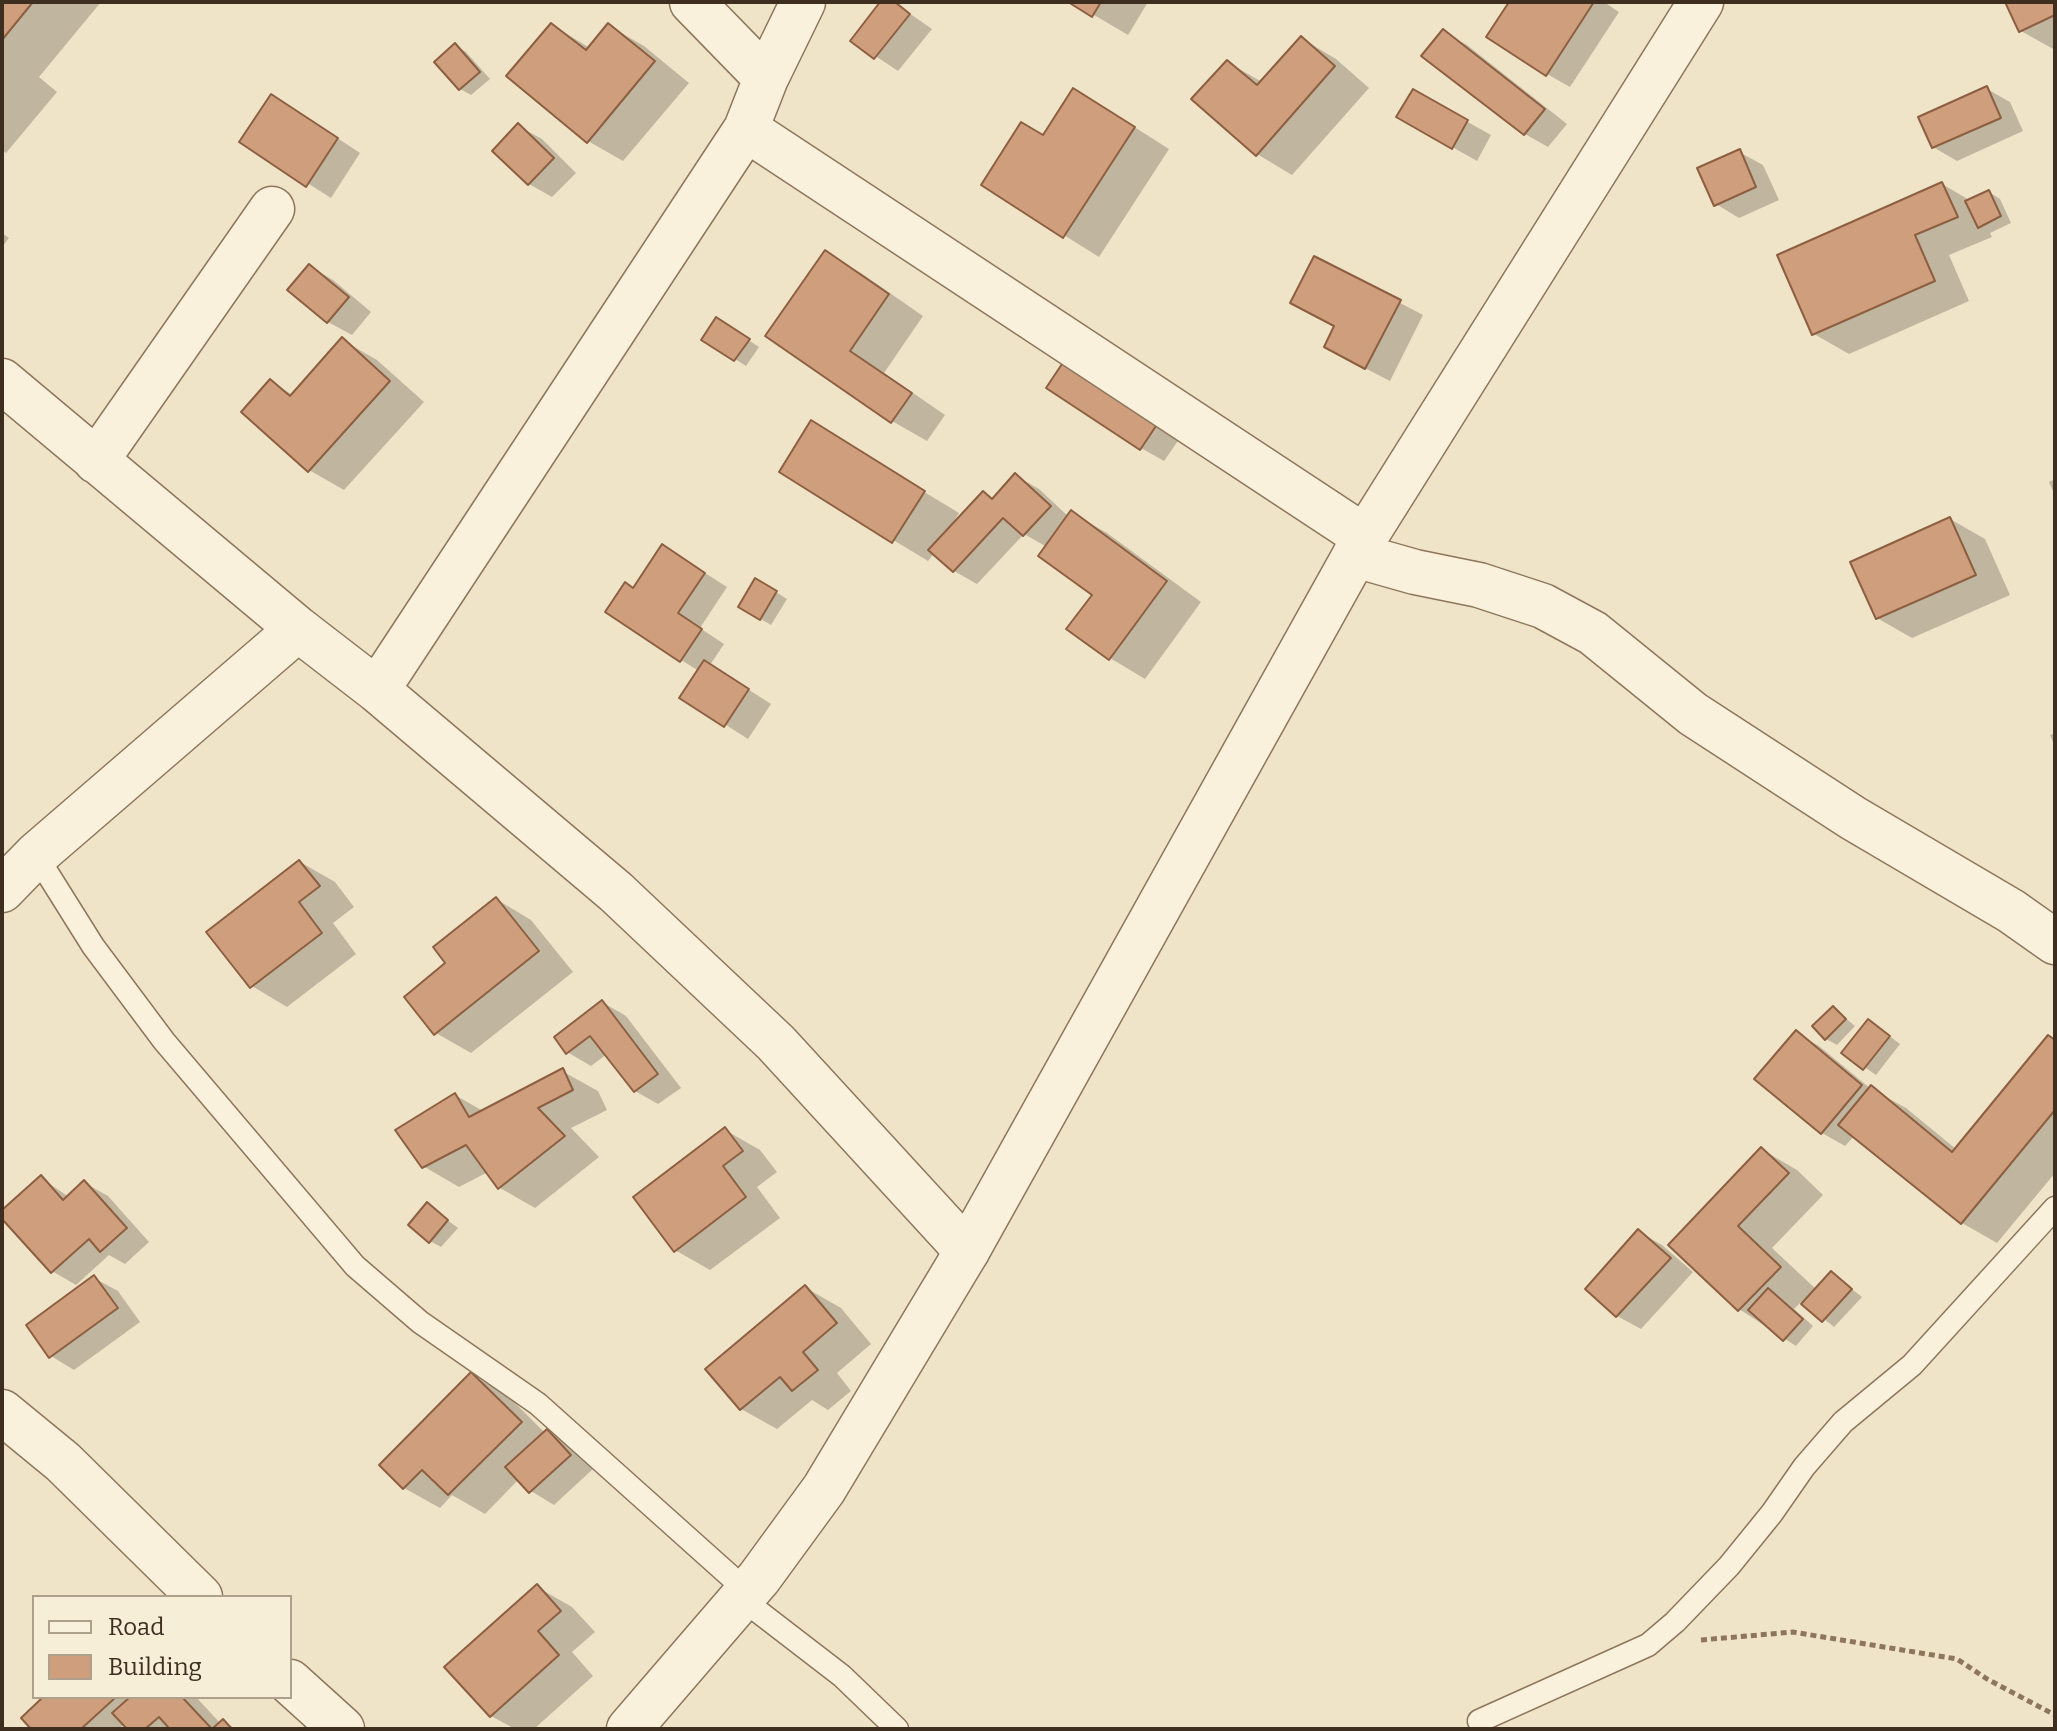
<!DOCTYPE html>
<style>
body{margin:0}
#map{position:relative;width:2057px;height:1731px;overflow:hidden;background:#f0e4c8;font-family:Bitter,serif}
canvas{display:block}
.frame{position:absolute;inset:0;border:4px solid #3d2e20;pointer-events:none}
.legend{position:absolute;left:32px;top:1595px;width:260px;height:104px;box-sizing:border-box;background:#f7eed8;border:2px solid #ada18e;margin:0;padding:10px 14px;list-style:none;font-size:24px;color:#3d2e20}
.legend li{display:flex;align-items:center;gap:16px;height:40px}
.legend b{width:40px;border:2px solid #ada18e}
</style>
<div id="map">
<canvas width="2057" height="1731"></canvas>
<div class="frame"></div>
<ul class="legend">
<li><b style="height:10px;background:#faf1dc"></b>Road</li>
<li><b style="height:22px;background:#cf9f7d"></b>Building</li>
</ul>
</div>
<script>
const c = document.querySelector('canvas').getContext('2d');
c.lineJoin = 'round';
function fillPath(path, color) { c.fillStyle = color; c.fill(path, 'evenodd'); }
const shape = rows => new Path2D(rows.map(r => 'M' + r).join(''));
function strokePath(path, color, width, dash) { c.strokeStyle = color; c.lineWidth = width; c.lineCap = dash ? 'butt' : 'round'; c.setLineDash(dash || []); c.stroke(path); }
fillPath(shape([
 [2,2,101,2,39,77,57,92,6,153,2,150],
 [883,2,893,2,932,29,898,71,853,41],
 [1072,2,1148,2,1128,35],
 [1512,2,1604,2,1619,12,1570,87,1547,74],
 [2007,2,2055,2,2055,50,2021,31],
 [552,25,590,48,609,26,644,46,689,83,623,161,588,141],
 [1443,32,1467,45,1567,124,1548,147,1525,134],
 [1301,38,1336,59,1369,88,1292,175,1257,154,1227,62,1262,82],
 [455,45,466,52,490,79,471,95,460,89],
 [1987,89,2010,102,2023,131,1957,161,1933,147],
 [1414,92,1491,135,1477,161,1399,117],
 [295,110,360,153,331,198,241,141],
 [1109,111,1169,149,1099,257,984,185,1044,137],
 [518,126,542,139,576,173,552,197,529,184],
 [1739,152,1763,165,1779,200,1739,218,1716,204],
 [1942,184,1971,201,1989,192,2000,199,2011,223,1990,233,1992,237,1949,255,1969,301,1849,354,1814,334],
 [2,233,9,238,2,247],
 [826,253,861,273,923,316,884,373,945,415,927,441,892,421,768,335],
 [1315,258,1423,315,1390,381,1349,360],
 [309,266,333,280,371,312,352,335,328,322,290,289],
 [727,326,759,347,746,366,704,339],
 [342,340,377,360,424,402,344,490,309,470,271,382,293,395],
 [1067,361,1182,435,1164,461,1141,448],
 [845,444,959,513,951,526,984,494,994,499,1016,476,1039,489,1069,517,1072,513,1107,533,1201,602,1145,679,1110,658,1094,595,1047,547,1024,534,977,584,954,571,934,553,928,561,781,472],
 [2055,479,2055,496,2049,482],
 [1950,519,1985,539,2010,595,1912,638,1877,618],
 [663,546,727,587,700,628,724,644,710,665,771,704,748,739,682,697,699,671,681,660],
 [756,580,787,599,771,625,740,607],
 [2055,733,2055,747,2050,735],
 [300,862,335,882,354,907,333,923,356,954,287,1007,252,986],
 [496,899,531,920,573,972,471,1053,436,1033,448,964],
 [602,1002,626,1016,681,1088,658,1104,635,1091,607,1054,591,1066,567,1052],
 [1833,1008,1855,1026,1837,1045,1826,1039],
 [1879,1028,1900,1044,1876,1075,1844,1053],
 [1796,1033,1819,1046,1871,1089,1906,1108,1956,1149,2055,1041,2055,1173,1997,1243,1962,1223,1855,1135,1845,1146,1822,1133,1757,1079],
 [562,1071,598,1091,607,1110,571,1128,599,1157,535,1208,500,1188,488,1172,459,1187,423,1166,455,1095,483,1111],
 [725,1130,760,1150,777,1172,757,1187,780,1218,710,1270,675,1250],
 [1761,1149,1797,1170,1823,1195,1772,1248,1817,1290,1831,1273,1862,1297,1834,1327,1802,1301,1794,1309,1813,1326,1796,1346,1739,1309,1670,1245],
 [41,1178,69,1197,85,1183,108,1196,149,1242,125,1264,109,1255,76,1285,52,1271,2,1216,2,1213],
 [427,1205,458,1228,441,1247,430,1241],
 [1639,1232,1662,1245,1693,1272,1641,1329,1617,1316,1587,1289],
 [94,1278,118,1291,140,1322,74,1370,51,1356],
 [806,1288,841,1308,871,1344,837,1373,851,1391,828,1410,812,1400,777,1429,741,1409],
 [472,1375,507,1395,545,1433,547,1431,571,1445,593,1469,554,1505,531,1491,519,1479,485,1514,452,1495,440,1508,404,1488],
 [537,1587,572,1607,595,1632,572,1652,593,1676,534,1729,515,1729,491,1716],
 [46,1697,196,1697,221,1724,223,1721,236,1729,130,1729,125,1724,119,1729,34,1729]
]), '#0003');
const building = shape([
 [2,2,33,2,2,40,2,2],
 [880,2,895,2,910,14,874,59,850,41,880,2],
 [1068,2,1101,2,1092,17,1068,2],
 [1509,2,1594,2,1546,76,1486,37,1509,2],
 [2005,2,2055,2,2055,15,2019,32,2005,2],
 [551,23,586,50,608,23,655,61,587,143,506,76,551,23],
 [1443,29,1545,109,1524,135,1421,56,1443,29],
 [1301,36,1335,66,1256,156,1191,99,1227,60,1257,85,1301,36],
 [455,43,480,72,459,90,434,62,455,43],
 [1987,86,2001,118,1932,148,1918,117,1987,86],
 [1073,88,1135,127,1063,238,981,185,1021,122,1043,135,1073,88],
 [1413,89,1468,120,1452,149,1396,117,1413,89],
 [271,94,338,138,306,187,239,142,271,94],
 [518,123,554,158,528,185,492,151,518,123],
 [1740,149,1756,187,1714,206,1697,168,1740,149],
 [1942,182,1958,217,1915,235,1935,281,1812,335,1777,255,1942,182],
 [1989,190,2001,216,1978,228,1965,201,1989,190],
 [825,250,889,294,850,351,912,393,891,423,765,336,825,250],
 [1314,256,1401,300,1365,369,1324,347,1334,326,1290,303,1314,256],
 [309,264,349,297,327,323,287,290,309,264],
 [716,317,750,339,734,361,701,340,716,317],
 [342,337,390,381,308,472,241,412,270,379,290,396,342,337],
 [1066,358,1160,420,1140,450,1046,388,1066,358],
 [811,420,925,491,892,543,779,472,811,420],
 [1015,473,1051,506,1023,536,1003,518,953,572,928,550,983,491,992,499,1015,473],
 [1071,510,1167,581,1109,660,1066,629,1092,595,1038,556,1071,510],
 [1950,517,1976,575,1876,619,1850,562,1950,517],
 [662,544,705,573,678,613,702,629,680,662,605,612,625,582,633,588,662,544],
 [755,578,777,591,760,620,738,607,755,578],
 [704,660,749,689,724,727,679,698,704,660],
 [299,860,320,886,299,902,322,933,250,988,206,932,299,860],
 [496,897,539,951,434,1035,404,997,445,963,433,947,496,897],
 [602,1000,658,1074,634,1092,590,1036,566,1054,554,1037,602,1000],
 [1833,1006,1846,1019,1825,1040,1812,1026,1833,1006],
 [1868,1019,1890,1036,1863,1070,1841,1053,1868,1019],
 [1796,1030,1862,1085,1821,1134,1754,1079,1796,1030],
 [2048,1035,2055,1040,2055,1110,1961,1224,1838,1125,1871,1085,1952,1152,2048,1035],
 [563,1068,573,1090,538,1108,565,1136,498,1189,466,1145,422,1168,395,1130,455,1093,469,1117,563,1068],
 [725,1127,743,1151,723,1166,746,1197,674,1252,633,1197,725,1127],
 [1761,1147,1789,1173,1738,1226,1781,1267,1738,1311,1668,1245,1761,1147],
 [41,1175,63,1200,84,1180,127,1228,100,1252,89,1239,51,1273,2,1219,2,1210,41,1175],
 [427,1202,448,1220,429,1243,408,1225,427,1202],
 [1638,1229,1671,1258,1616,1317,1585,1289,1638,1229],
 [1831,1271,1852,1289,1822,1322,1801,1304,1831,1271],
 [94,1275,118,1308,49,1358,26,1325,94,1275],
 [805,1285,837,1323,803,1352,818,1370,792,1391,780,1377,740,1410,705,1369,805,1285],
 [1768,1288,1803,1319,1783,1341,1748,1310,1768,1288],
 [471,1372,522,1422,448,1495,422,1470,403,1489,379,1465,471,1372],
 [547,1429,571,1455,529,1493,505,1467,547,1429],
 [537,1584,561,1611,538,1631,559,1655,490,1717,444,1667,537,1584],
 [43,1697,116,1697,81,1729,31,1729,21,1718,43,1697],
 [130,1697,182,1697,212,1729,223,1719,232,1729,166,1729,168,1727,159,1717,145,1729,127,1729,112,1713,130,1697]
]);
fillPath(building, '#cf9f7d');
strokePath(building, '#8d5f41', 2);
const service = shape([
 [36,855,93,946,164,1041,355,1266,420,1322,538,1404,748,1592],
 [742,1599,842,1676,897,1729],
 [1479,1721,1648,1645,1675,1622,1729,1566,1772,1513,1804,1467,1843,1422,1912,1365,2055,1208]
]);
const minor = shape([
 [692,2,766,78],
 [746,129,1365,537],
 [2,381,298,629,377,690,616,892,776,1043,967,1251],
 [96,461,272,209],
 [1355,555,1415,572,1479,585,1543,606,1593,633,1693,714,1853,818,2011,911,2055,942],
 [377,690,746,129,766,78,803,2],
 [2,890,36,855,298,629],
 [2,1412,63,1462,200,1597],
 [290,1682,342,1729]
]);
const tertiary = shape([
 [629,1729,759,1578,824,1489,967,1251,1365,537,1701,2]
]);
strokePath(service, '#8d765c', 25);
strokePath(minor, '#8d765c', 47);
strokePath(tertiary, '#8d765c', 47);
strokePath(shape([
 [1701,1640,1793,1632,1957,1659,1987,1679,2055,1715]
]), '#8d765c', 5, [6, 4]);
strokePath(service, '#faf1dc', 22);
strokePath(minor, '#faf1dc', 44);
strokePath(tertiary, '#faf1dc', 44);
</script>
